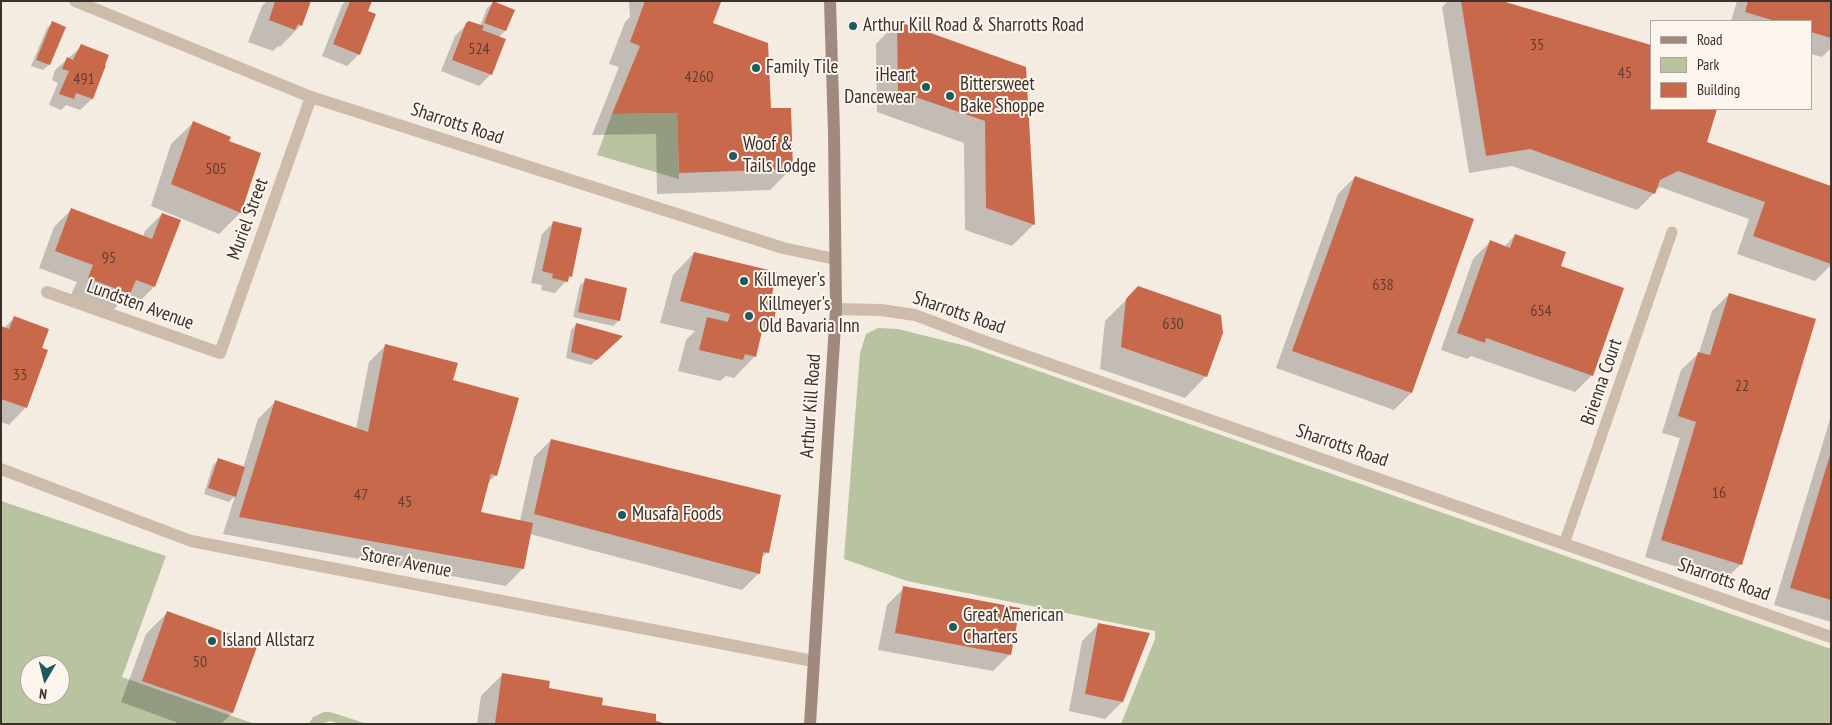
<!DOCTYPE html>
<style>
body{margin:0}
#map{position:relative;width:1832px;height:725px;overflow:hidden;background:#f4ebe1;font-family:"PT Sans Narrow",sans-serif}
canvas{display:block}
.frame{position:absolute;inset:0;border:2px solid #3b302b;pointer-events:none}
.legend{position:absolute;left:1650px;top:20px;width:162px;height:90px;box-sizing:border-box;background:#fbf5ee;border:1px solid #aea6a0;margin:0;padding:6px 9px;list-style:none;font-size:15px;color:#3b302b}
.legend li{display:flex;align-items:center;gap:10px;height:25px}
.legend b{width:25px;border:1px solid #aea6a0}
.north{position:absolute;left:20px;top:655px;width:50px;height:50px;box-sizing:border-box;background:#fbf5ee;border:1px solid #aea6a0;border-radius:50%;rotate:188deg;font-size:14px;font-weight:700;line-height:20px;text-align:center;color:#3b302b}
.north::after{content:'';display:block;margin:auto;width:18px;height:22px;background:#1f5a5e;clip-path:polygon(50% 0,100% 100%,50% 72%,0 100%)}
</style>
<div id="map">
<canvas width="1832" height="725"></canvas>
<div class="frame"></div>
<ul class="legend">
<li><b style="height:6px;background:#a18a7d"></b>Road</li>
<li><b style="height:14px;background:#b8c4a0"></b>Park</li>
<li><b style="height:14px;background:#c8694b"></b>Building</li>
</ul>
<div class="north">N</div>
</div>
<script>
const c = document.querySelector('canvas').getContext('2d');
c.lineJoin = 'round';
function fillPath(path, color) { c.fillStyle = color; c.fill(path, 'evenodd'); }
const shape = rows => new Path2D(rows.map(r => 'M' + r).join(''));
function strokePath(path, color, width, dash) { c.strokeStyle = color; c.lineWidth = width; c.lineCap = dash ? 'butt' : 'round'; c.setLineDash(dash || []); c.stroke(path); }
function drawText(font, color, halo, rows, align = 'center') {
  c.font = font + ' "PT Sans Narrow",sans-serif'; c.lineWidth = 4; c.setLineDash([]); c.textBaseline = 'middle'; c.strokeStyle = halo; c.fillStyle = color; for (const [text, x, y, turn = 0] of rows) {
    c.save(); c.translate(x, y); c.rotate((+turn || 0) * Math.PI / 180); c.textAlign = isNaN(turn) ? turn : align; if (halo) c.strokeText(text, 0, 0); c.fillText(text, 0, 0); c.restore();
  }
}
fillPath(shape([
 [677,113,679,179,597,155,612,114],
 [878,328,898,329,970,347,1831,649,1831,724,1121,724,1155,639,1155,631,907,581,844,559,860,353,866,334],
 [1,501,166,556,122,677,255,724,1,724],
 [30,665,60,665,60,695,30,695],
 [324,712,330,712,367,724,341,724,330,721,320,724,309,724,313,717]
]), '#b8c4a0');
fillPath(shape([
 [267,1,310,1,301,25,280,47,278,46,273,51,248,42,262,6],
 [346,1,371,1,367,12,359,54,347,66,322,56,342,5],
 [629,1,716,1,712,23,770,109,791,169,770,190,657,194,656,134,592,135,619,67,609,64,625,22,630,17],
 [1448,1,1497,1,1651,109,1716,109,1706,143,1831,187,1831,265,1815,281,1737,254,1749,219,1660,187,1656,190,1654,193,1637,210,1512,166,1469,173,1442,7],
 [1737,1,1831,1,1831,48,1822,57,1811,54,1811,21,1731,21],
 [493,3,505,31,498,38,491,74,479,86,441,71,455,36,469,22,480,26,487,8],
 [897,22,1025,68,1034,224,1012,246,965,230,964,143,877,112,876,44],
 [53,23,64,27,49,65,43,70,31,66,47,28],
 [82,46,92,99,80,110,66,105,61,110,49,105,58,83,52,80,55,70],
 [193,123,228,141,240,213,219,234,151,206,171,144],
 [1355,177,1473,219,1411,393,1394,410,1276,368,1338,194],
 [71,210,143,237,145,231,162,214,154,287,137,304,124,299,112,311,71,295,77,282,39,268,54,227],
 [553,223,571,276,555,293,541,290,542,285,531,283,542,234],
 [1515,235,1559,267,1592,375,1575,392,1471,356,1467,359,1441,350,1473,259,1490,242,1504,247],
 [694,253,767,308,771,324,760,336,755,356,734,378,726,376,720,381,678,371,686,340,695,331,660,323,673,275],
 [586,280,619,320,613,326,573,317,580,285],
 [1138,288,1206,376,1185,398,1100,369,1105,321],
 [1729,294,1741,564,1724,581,1645,557,1680,438,1662,433,1681,370,1699,353,1712,311],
 [14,318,41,349,26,407,9,425,1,422,1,327,4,328],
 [576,325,620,337,591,365,566,358,571,330],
 [386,345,451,381,496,475,487,484,479,513,520,521,534,457,551,440,767,552,761,559,759,573,742,590,530,534,523,568,506,586,223,534,235,496,229,502,204,494,213,465,219,460,243,468,258,419,275,402,356,429,369,362],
 [1831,416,1831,622,1774,605],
 [904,588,1010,654,993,671,878,650,887,605],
 [168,612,257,644,232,713,221,724,181,724,121,702,146,634],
 [1099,624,1122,702,1105,719,1069,711,1082,641],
 [502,675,601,706,665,724,477,724,481,696]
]), '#0003');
fillPath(shape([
 [275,1,311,1,302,26,298,24,295,30,269,20],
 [350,1,372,1,368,11,376,14,360,55,333,44],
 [493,1,515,10,506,31,484,23],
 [645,1,720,1,721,2,713,23,768,43,771,108,791,108,793,169,679,173,677,113,612,114,640,46,630,42],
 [1461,1,1502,1,1651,45,1651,109,1717,109,1707,142,1831,186,1831,264,1753,236,1765,202,1678,171,1660,180,1655,194,1530,149,1486,156],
 [1748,1,1831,1,1831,38,1811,32,1811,21,1775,21,1745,12],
 [52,21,66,27,50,65,36,60],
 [469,21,484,26,482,30,506,39,492,75,452,60,466,23],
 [897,21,1026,67,1035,225,986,208,985,121,898,91],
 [81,44,109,55,105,65,106,65,93,99,76,93,74,99,59,94,69,71,62,69,67,57,73,60],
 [193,121,231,137,229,141,261,153,241,213,171,184],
 [1355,176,1474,219,1412,393,1292,351],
 [71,208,152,239,162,213,181,220,155,287,136,280,130,294,88,278,93,265,55,251],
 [553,221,582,228,572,277,569,276,568,282,552,278,553,274,542,271],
 [1515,234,1566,252,1561,266,1624,288,1593,376,1486,338,1485,343,1457,333,1490,240,1510,248],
 [694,252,777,272,769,308,776,310,773,325,764,323,756,357,745,354,743,360,699,350,707,317,728,322,730,314,680,301],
 [585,278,627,288,620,321,578,312],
 [1138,286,1221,315,1223,333,1207,377,1121,347,1126,299],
 [1729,293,1816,319,1742,565,1661,540,1696,422,1678,416,1698,352,1710,355],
 [14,316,49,329,42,348,48,350,27,408,1,399,1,326,9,329],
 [576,323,623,336,597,360,571,352],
 [385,344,458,363,453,380,519,398,497,476,491,474,481,512,533,523,524,569,239,517,275,400,368,432],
 [551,439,781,495,769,553,763,552,760,574,534,514],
 [1830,455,1831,455,1831,600,1790,588],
 [218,458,245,467,236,497,208,488],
 [903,586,1020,608,1011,655,895,633],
 [167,611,258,644,233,713,142,681],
 [1098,623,1150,633,1123,702,1085,694],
 [502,673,550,681,549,688,603,698,602,705,656,714,656,721,666,724,495,724]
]), '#c8694b');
strokePath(shape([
 [1564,544,1672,232]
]), '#cdbbac', 11);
strokePath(shape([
 [75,1,311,97,783,248,835,259],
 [47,292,220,353,311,97],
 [836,309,881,310,915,315,989,343,1831,637],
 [1,469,191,541,813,661]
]), '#cdbbac', 12);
strokePath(shape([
 [810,724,836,309,834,133,830,1]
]), '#a18a7d', 12);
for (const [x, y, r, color] of [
 [853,26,5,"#1f5a5e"],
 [756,68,5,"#1f5a5e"],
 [926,87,5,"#1f5a5e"],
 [950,96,5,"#1f5a5e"],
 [733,156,5,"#1f5a5e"],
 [744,281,5,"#1f5a5e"],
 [749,316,5,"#1f5a5e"],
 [622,515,5,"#1f5a5e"],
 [953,627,5,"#1f5a5e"],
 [212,641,5,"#1f5a5e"]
]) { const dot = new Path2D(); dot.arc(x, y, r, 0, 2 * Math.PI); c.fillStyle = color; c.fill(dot); strokePath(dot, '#fbf5ee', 2); }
drawText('16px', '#5e3e33', null, [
 ["35",1537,45],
 ["524",479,49],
 ["45",1625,73],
 ["4260",699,77],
 ["491",84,79],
 ["505",216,169],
 ["95",109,258],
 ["638",1383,285],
 ["654",1541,311],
 ["630",1173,324],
 ["33",20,375],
 ["22",1742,386],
 ["16",1719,493],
 ["47",361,495],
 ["45",405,502],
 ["50",200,662]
]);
drawText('19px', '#3b302b', '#fbf5ee', [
 ["Arthur Kill Road & Sharrotts Road",863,26],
 ["Family Tile",766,68],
 ["iHeart",916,76,"right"],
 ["Dancewear",916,98,"right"],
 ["Bittersweet",960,85],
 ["Bake Shoppe",960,107],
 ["Woof &",743,145],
 ["Tails Lodge",743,167],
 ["Killmeyer's",754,281],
 ["Killmeyer's",759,305],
 ["Old Bavaria Inn",759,327],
 ["Musafa Foods",632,515],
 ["Great American",963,616],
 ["Charters",963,638],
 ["Island Allstarz",222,641]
], 'left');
drawText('19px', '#3b302b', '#fbf5ee', [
 ["Sharrotts Road",457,124,18],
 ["Muriel Street",248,219,-70],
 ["Lundsten Avenue",140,305,20],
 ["Sharrotts Road",959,313,19],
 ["Brienna Court",1602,382,-71],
 ["Arthur Kill Road",811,406,-86],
 ["Sharrotts Road",1342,446,19],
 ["Storer Avenue",406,563,11],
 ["Sharrotts Road",1724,580,19]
]);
</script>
